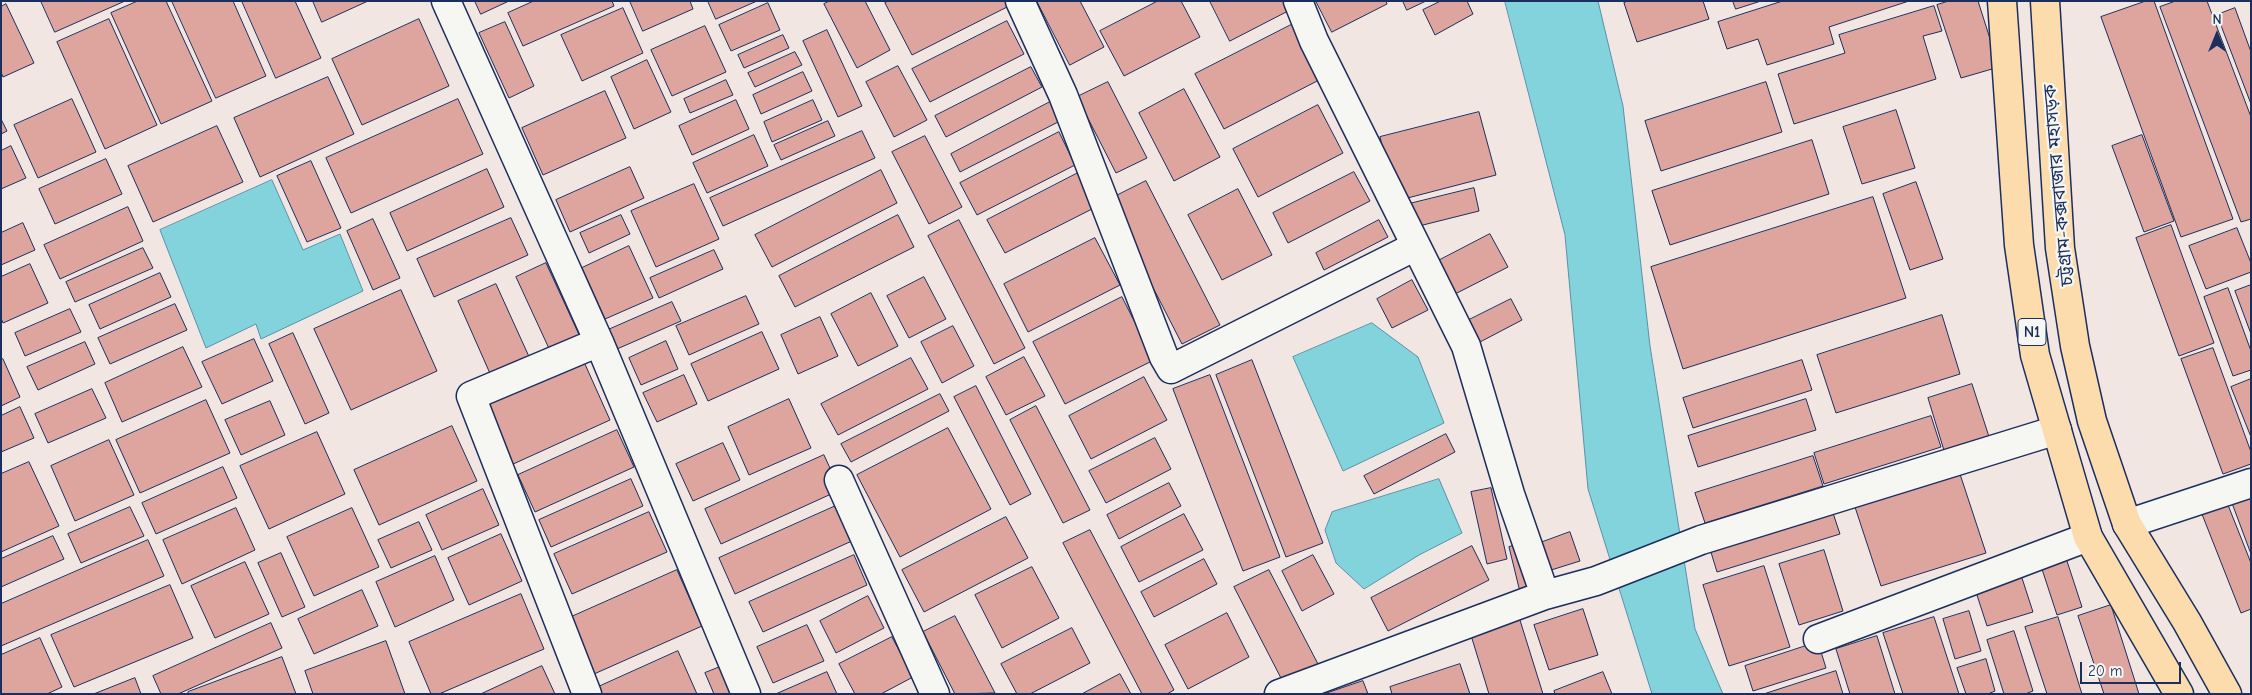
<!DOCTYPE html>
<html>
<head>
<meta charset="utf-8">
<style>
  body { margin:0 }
  #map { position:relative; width:2252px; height:695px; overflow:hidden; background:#f1e6e1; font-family:"Comic Neue",sans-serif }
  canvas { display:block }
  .frame { position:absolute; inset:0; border:2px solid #1b2f5e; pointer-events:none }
  .north { position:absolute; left:2192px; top:10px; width:50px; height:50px; -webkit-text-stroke:4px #f6f6f2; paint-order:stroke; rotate:0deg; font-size:14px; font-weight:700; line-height:20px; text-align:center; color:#1b2f5e }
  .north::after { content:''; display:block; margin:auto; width:18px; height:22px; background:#1b2f5e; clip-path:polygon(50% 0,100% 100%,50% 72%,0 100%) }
  .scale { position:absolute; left:2080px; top:662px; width:101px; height:22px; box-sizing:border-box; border:2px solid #1b2f5e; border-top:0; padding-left:6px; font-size:15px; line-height:18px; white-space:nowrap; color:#1b2f5e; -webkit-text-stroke:4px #f6f6f2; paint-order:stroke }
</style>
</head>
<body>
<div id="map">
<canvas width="2252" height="695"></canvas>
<div class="frame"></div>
<div class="north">N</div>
<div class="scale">20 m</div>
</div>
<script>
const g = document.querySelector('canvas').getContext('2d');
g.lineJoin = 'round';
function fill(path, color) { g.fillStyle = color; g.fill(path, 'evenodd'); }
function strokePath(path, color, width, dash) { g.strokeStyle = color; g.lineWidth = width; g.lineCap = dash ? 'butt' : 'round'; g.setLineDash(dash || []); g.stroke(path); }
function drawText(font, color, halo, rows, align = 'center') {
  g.font = font + ' "Comic Neue","Noto Sans Bengali",sans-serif'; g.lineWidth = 4.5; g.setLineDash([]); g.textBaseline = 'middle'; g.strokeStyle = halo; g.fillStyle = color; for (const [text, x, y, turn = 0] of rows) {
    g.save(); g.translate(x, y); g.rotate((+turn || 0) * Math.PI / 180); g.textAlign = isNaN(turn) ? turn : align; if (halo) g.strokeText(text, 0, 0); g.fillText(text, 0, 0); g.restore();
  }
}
const water = new Path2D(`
  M1505,1H1598L1623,106L1650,346L1695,629L1723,694H1652L1588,489L1565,235Z
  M272,180L303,250L340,234L363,291L261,339L256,324L206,348L160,230Z
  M1372,323L1418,357L1444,423L1343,471L1293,357Z
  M1439,479L1462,533L1419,555L1364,589L1336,563L1325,530L1332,512Z`);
const building = new Path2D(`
  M41,1H125L55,32Z
  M138,1H166L212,101L161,124L111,13Z
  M172,1H233L266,76L216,98Z
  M242,1H295L321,58L276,78Z
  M313,1H368L322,22Z
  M475,1H509L481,14Z
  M534,1H612L614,6L523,46L508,13Z
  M630,1H690L693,9L643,31Z
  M708,1H757L716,19Z
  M830,1H865L890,50L857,68L824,4Z
  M889,1H1009L1011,5L912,55L885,3Z
  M1037,1H1080L1104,47L1070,65Z
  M1158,1H1181L1200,37L1124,76L1100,31Z
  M1210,1H1286L1290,10L1230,41Z
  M1316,1H1386L1387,4L1332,32Z
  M1403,1H1426L1407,10Z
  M1441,1H1467L1473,14L1435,35L1423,10Z
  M1628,1H1703L1709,19L1637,42L1624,3Z
  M1733,1H1761L1736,9Z
  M1783,1H1909L1829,27L1834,44L1767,65L1758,39L1727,49L1718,22Z
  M1949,1H1978L1999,67L1961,78L1937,5Z
  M2146,1H2154L2233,219L2181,237L2101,17Z
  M2176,1H2207L2251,117V219L2241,222L2160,7Z
  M768,3L780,30L731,51L719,25Z
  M6,4L34,63L3,77L1,72V7Z
  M1934,6L1942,31L1923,36L1936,79L1794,124L1778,74L1845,53L1839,35Z
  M623,8L643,53L582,81L561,35Z
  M2235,8L2251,52V104L2217,15Z
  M109,19L157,125L105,149L57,42Z
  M419,19L449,86L362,125L332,59Z
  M1007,21L1024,54L930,102L912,69Z
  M505,22L534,86L509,98L479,33Z
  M1293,24L1321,79L1224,129L1195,74Z
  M705,26L726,72L672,96L651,50Z
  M827,30L862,106L838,117L803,41Z
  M783,35L789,48L744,68L738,55Z
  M795,52L802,65L755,87L748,73Z
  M647,60L671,112L634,129L611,77Z
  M898,66L927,120L894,137L866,82Z
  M1031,67L1042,87L946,137L935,116Z
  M803,72L812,91L761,114L753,95Z
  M328,77L354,134L260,177L234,118Z
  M726,80L733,95L690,113L684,99Z
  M1108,82L1147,158L1116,173L1077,97Z
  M1766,82L1782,132L1661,171L1645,121Z
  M1184,89L1220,157L1174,181L1139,113Z
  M605,91L626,138L543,175L522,128Z
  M72,99L96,152L38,178L14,125Z
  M458,99L483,154L351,213L326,158Z
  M736,100L749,129L692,155L679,126Z
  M813,100L822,120L772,142L764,122Z
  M1050,102L1060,121L960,172L951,154Z
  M1318,105L1343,153L1258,197L1233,149Z
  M1896,110L1915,168L1862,184L1843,127Z
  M1479,112L1496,175L1396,201L1380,137Z
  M1,119L7,131L1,134Z
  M828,121L835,136L781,160L774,145Z
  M217,126L243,182L153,222L128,166Z
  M862,131L875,158L723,226L710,198Z
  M1059,132L1075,165L977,215L960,183Z
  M754,135L768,166L707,193L693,163Z
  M2142,135L2174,221L2144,232L2112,146Z
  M925,136L962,207L929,224L892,152Z
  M1812,140L1829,194L1670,245L1652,191Z
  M11,146L26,178L1,189V151Z
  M106,159L122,194L55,224L39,189Z
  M311,161L341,228L307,242L277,176Z
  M630,167L644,198L570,232L556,200Z
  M487,169L504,207L407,251L390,213Z
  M881,170L897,203L772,267L755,235Z
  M1354,172L1370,201L1288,243L1273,213Z
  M1078,173L1096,207L1005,253L987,220Z
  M1146,181L1220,325L1182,344L1108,200Z
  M1916,182L1943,259L1910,270L1883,194Z
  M694,184L719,239L656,267L631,211Z
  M1474,188L1479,211L1415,227L1409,204Z
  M1238,189L1272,255L1222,280L1188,215Z
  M1873,197L1906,298L1683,369L1651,267Z
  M128,207L143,241L60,279L44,245Z
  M621,215L630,234L589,253L580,233Z
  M898,215L914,247L795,307L779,276Z
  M511,218L528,255L434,297L417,259Z
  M373,219L400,278L373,290L347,231Z
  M959,220L1025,348L994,364L928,236Z
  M1379,220L1388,237L1324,270L1316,253Z
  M23,223L35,250L1,265V233Z
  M2171,225L2214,343L2179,356L2136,238Z
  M2237,228L2251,263V272L2206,289L2189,246Z
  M1490,234L1508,267L1455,294L1438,261Z
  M1095,238L1120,285L1028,332L1004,284Z
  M629,246L653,298L605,319L582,268Z
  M143,248L153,268L75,302L66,282Z
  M714,250L723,269L659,298L650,278Z
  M546,263L582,341L552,355L516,277Z
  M30,264L48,303L3,323L1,318V277Z
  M160,273L171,297L100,329L89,305Z
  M924,277L946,319L909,338L887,296Z
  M1412,280L1428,310L1392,328L1377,299Z
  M496,284L531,361L492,378L458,301Z
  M2251,285V334L2235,291Z
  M2228,288L2251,351V370L2233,376L2204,297Z
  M401,290L437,371L351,410L314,329Z
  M871,293L898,346L858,366L831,314Z
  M746,296L759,324L689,355L676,326Z
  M1122,297L1154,360L1065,404L1033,342Z
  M1511,299L1522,320L1480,342L1469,320Z
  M672,302L681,321L617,349L608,330Z
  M175,304L187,330L110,364L98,338Z
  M70,309L81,332L25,356L15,333Z
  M1942,315L1960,374L1836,413L1817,355Z
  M820,317L838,356L798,374L781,335Z
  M953,326L974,366L942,383L921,342Z
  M762,332L779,369L708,401L691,364Z
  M293,333L329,413L305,424L269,344Z
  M254,339L273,381L222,404L202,362Z
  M666,341L678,369L641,385L629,358Z
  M85,342L95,364L38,390L27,367Z
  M183,347L202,387L122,422L105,383Z
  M2213,348L2251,452V464L2223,474L2181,359Z
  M580,353L610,420L511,465L481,398Z
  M1024,357L1045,396L1006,415L986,377Z
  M911,358L928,389L838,435L821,404Z
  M3,359L20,397L1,406V360Z
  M1252,360L1323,543L1286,557L1216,375Z
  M1802,360L1812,390L1693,428L1683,398Z
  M684,375L697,404L657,422L643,393Z
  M1210,375L1280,557L1243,571L1173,389Z
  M1144,377L1167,420L1091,459L1069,416Z
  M2251,379V437L2231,387Z
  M1972,384L1991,443L1946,457L1928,398Z
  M976,386L1031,494L1010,505L954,397Z
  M92,389L106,418L48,443L35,414Z
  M940,394L949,411L851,462L841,444Z
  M789,399L811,448L749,475L728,427Z
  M1806,399L1816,430L1698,467L1688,436Z
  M206,400L230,453L140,493L116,440Z
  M270,401L285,435L241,455L225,420Z
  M1036,406L1090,510L1063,523L1010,420Z
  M20,407L34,438L1,452V416Z
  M1931,416L1941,447L1824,484L1814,453Z
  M452,426L477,481L379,525L354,470Z
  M948,428L991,509L900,557L857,475Z
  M617,430L634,467L535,512L518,475Z
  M317,432L345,494L269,529L240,466Z
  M1446,434L1455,452L1374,494L1364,476Z
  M1155,438L1171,469L1106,503L1089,471Z
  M109,440L134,495L75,521L51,466Z
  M723,443L740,480L693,501L676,464Z
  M824,455L840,490L721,544L705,509Z
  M1813,456L1823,486L1705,523L1695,493Z
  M29,462L59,526L1,552V474Z
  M223,467L237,498L156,534L142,503Z
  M1958,468L1986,553L1881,586L1853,501Z
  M631,479L643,506L551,547L539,520Z
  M1169,483L1181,506L1119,539L1107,515Z
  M1491,488L1507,559L1487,564L1471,492Z
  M2251,488V554L2229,495Z
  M483,489L499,525L442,550L426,515Z
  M2224,495L2251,563V609L2241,613L2198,504Z
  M838,505L854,540L735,594L719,558Z
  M130,507L144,536L81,563L68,534Z
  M236,508L255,550L182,584L163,540Z
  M352,508L379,567L314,596L287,537Z
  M1832,510L1840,534L1717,572L1710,549Z
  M649,512L667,552L572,594L554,554Z
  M1184,514L1203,550L1139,582L1121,547Z
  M1006,517L1028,558L924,612L902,570Z
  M419,522L432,550L391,568L378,540Z
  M1090,530L1174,690L1167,694H1142L1063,543Z
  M1570,532L1580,561L1548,571L1540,543Z
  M501,534L522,581L469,605L448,558Z
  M53,536L64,559L1,587V559Z
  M148,540L164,576L1,646V604Z
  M1524,543L1535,588L1520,592L1509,547Z
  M1472,546L1489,580L1388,631L1371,598Z
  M1824,550L1843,611L1799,625L1779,564Z
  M281,553L305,607L282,617L258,563Z
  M854,555L867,585L763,632L749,602Z
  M1313,555L1334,594L1302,611L1282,571Z
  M435,556L454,600L395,627L376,582Z
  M2066,558L2082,607L2057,615L2041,566Z
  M1204,559L1217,584L1154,617L1141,592Z
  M245,562L269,614L215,638L191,586Z
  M1764,566L1790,647L1729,666L1703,585Z
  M1032,567L1059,618L1002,648L975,595Z
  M677,570L702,626L594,674L569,618Z
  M1269,570L1318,664L1283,682L1234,587Z
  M2021,575L2033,612L1987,626L1975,589Z
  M170,585L193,638L74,687L51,635Z
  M362,590L378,626L314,654L298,619Z
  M521,594L544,649L439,694H431L409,642Z
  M868,596L884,628L836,653L820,621Z
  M2111,605L2139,694H2104L2078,616Z
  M1583,609L1598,655L1549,670L1534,625Z
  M1969,611L1981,651L1955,659L1943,619Z
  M1227,613L1249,657L1188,689L1165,645Z
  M955,616L995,693L955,694L923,632Z
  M1519,617L1543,694H1489L1470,632Z
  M1934,617L1959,694H1903L1883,633Z
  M2058,617L2082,694H2047L2025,627Z
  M271,623L282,648L178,694H161L153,676Z
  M807,625L824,661L773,683L757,647Z
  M1072,628L1090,663L1030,694H1017L1001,664Z
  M2014,631L2033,691L2025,694H2004L1987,640Z
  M1877,636L1895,694H1850L1836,649Z
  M892,637L913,677L881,694H855L839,664Z
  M40,638L62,687L47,694H1V655Z
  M386,641L405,694H313L305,671Z
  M1818,642L1826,668L1753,691L1745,666Z
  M678,651L697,694H599L596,688Z
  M282,657L296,694H188V692Z
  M1986,659L1995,691L1988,694H1966L1957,668Z
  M1460,664L1470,694H1392L1390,687Z
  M725,665L738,694H714L705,673Z
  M542,666L555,694H481Z
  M1836,671L1843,694H1764Z
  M827,672L837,694H776Z
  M1603,672L1612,694H1555L1554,691Z
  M1120,674L1131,694H1082Z
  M135,678L141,694H94Z
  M1363,681L1368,694H1324Z`);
const street = new Path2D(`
  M446,1L599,342L746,694
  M1020,1L1063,95L1164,357L1171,369L1416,246
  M1298,1L1314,41L1466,346L1510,494L1545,595
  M839,480L935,694
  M2127,524L2251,483
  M1818,639L2088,537
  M587,694L471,396L599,342
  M1279,694L1545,595L1596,581L1701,540L2057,430`);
const highway = new Path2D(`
  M2002,1L2019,245L2035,355L2088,537L2179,694
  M2045,1L2060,248L2075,346L2092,421L2127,524L2187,622L2227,694`);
const shields = [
  [2032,332,28]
];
const shieldNames = [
  ["N1",2032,332]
];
const streetNames = [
  ["চট্টগ্রাম-কক্সবাজার মহাসড়ক",2059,185,-95]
];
fill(water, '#82d3dc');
strokePath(water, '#5991aa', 1);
fill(building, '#dea49e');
strokePath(building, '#1b2f5e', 1);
strokePath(street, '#1b2f5e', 31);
strokePath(highway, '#1b2f5e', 31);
strokePath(street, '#f6f6f2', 28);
strokePath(highway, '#fcdcac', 28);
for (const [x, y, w] of shields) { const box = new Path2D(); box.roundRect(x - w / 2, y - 13.5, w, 27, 4); g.fillStyle = '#f6f6f2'; g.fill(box); strokePath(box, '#1b2f5e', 1); }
drawText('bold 16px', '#1b2f5e', null, shieldNames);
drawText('18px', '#1b2f5e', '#f6f6f2', streetNames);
</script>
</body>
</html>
